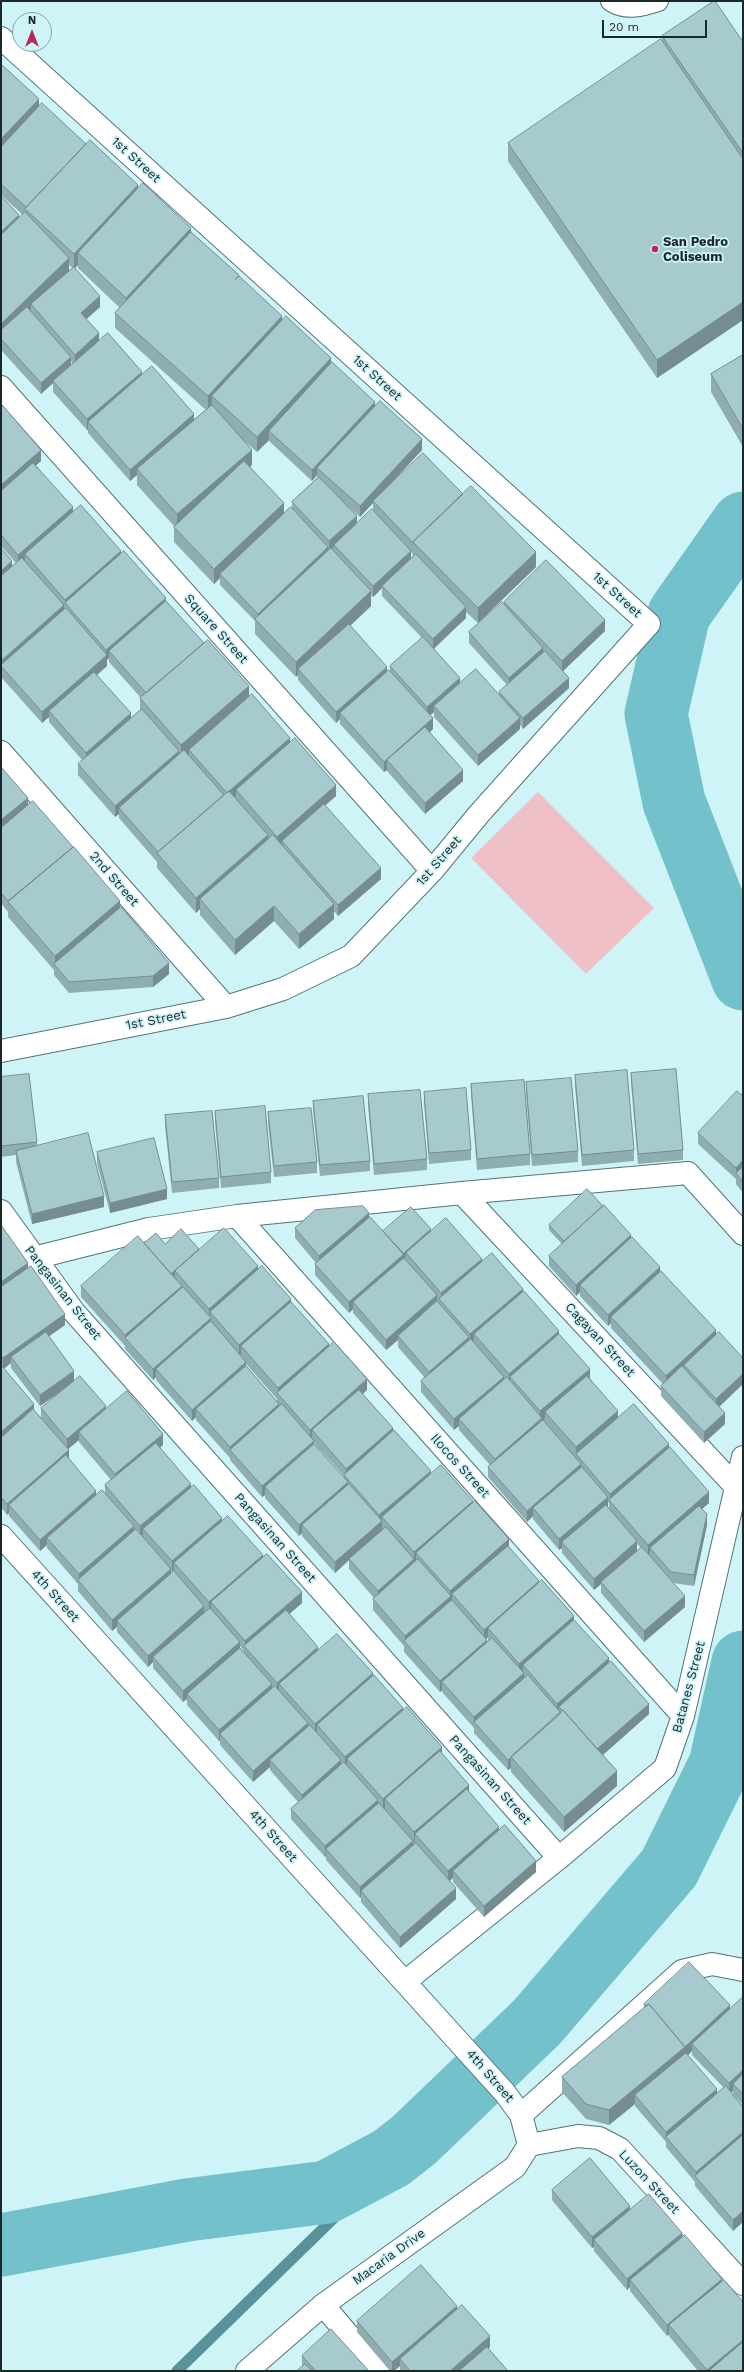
<!DOCTYPE html>
<html>
<head>
<meta charset="utf-8">
<style>
  body { margin:0 }
  #map { position:relative; width:744px; height:2372px; overflow:hidden; background:#cff4f8; font-family:"Work Sans",sans-serif }
  canvas { display:block }
  .frame { position:absolute; inset:0; border:2px solid #1c292b; pointer-events:none }
  .north { position:absolute; left:12px; top:12px; width:40px; height:40px; box-sizing:border-box; background:#cff4f8; border:1px solid #87a3a6; border-radius:50%; rotate:0deg; font-size:11px; font-weight:700; line-height:16px; text-align:center; color:#1c292b }
  .north::after { content:''; display:block; margin:auto; width:14px; height:18px; background:#b82854; clip-path:polygon(50% 0,100% 100%,50% 72%,0 100%) }
  .scale { position:absolute; left:602px; top:20px; width:105px; height:18px; box-sizing:border-box; border:2px solid #1c292b; border-top:0; padding-left:5px; font-size:12px; line-height:14px; white-space:nowrap; color:#1c292b; -webkit-text-stroke:3px #cff4f8; paint-order:stroke }
</style>
</head>
<body>
<div id="map">
<canvas width="744" height="2372"></canvas>
<div class="frame"></div>
<div class="north">N</div>
<div class="scale">20 m</div>
</div>
<script>
const g = document.querySelector('canvas').getContext('2d');
g.lineJoin = 'round';
function fill(path, color) { g.fillStyle = color; g.fill(path, 'evenodd'); }
function strokePath(path, color, width, dash) { g.strokeStyle = color; g.lineWidth = width; g.lineCap = dash ? 'butt' : 'round'; g.setLineDash(dash || []); g.stroke(path); }
function drawText(font, color, halo, rows, align = 'center') {
  g.font = font + ' "Work Sans",sans-serif'; g.lineWidth = 3.5; g.setLineDash([]); g.textBaseline = 'middle'; g.strokeStyle = halo; g.fillStyle = color; for (const [text, x, y, turn = 0] of rows) {
    g.save(); g.translate(x, y); g.rotate((+turn || 0) * Math.PI / 180); g.textAlign = isNaN(turn) ? turn : align; if (halo) g.strokeText(text, 0, 0); g.fillText(text, 0, 0); g.restore();
  }
}
const green = new Path2D(`
  M538,792L654,908L586,974L471,858Z`);
const stream = new Path2D(`
  M177,2371L414,2140`);
const river = new Path2D(`
  M743,523L679,614L656,714L674,802L743,979
  M1,2245L187,2210L327,2192L391,2158L414,2140L537,2022L669,1868L720,1765L743,1662`);
const lane = new Path2D(`
  M611,1C626,11 643,6 658,1`);
const street = new Path2D(`
  M1,38L649,624L479,814L432,871L351,956L283,989L226,1007L1,1051
  M1,387L432,871
  M1,752L226,1007
  M462,1193L737,1488
  M1,1211L74,1312L559,1858
  M237,1216L683,1716
  M34,1258L149,1229L237,1216L462,1193L688,1173L743,1234
  M406,1981L559,1858L665,1768L683,1716L743,1457
  M521,2115L682,1971L712,1964L743,1970
  M529,2145L578,2136L599,2138L620,2149L743,2284
  M323,2305L379,2371`);
const secondary = new Path2D(`
  M1,1536L505,2093L521,2115L529,2145L515,2167L323,2305L247,2371`);
const wall = new Path2D(`
  M662,36L743,42V320L657,378L508,161V143L662,42Z
  M1,64L39,106L86,144L138,189L191,232L239,277L282,320L331,364L422,450L392,482L463,494L536,567L478,623L466,612V618L434,649L460,683L499,695V692L507,685L469,643V632L504,604V602L605,631L563,671L569,688L523,729L520,725V729L478,766L434,717V712L430,715L433,729L430,732L463,781L425,814L387,771V770L384,772L340,724V719L336,723L298,680V675L296,677L255,634V621L220,585V578L214,584L174,542V526L137,485V475L130,481L88,433V430H87L53,392V383L41,394L1,350V196L19,218L23,215L1,195ZM69,265L73,268L69,271ZM78,265V268L120,308L115,313V328L206,410L194,420L99,341L86,319L100,307L75,268ZM71,361L73,364L71,366ZM243,440L257,452L269,440V441L312,481L317,475V478L292,502V509L284,514L250,466L252,465ZM373,503V510L357,524L348,507L360,517ZM411,552L413,554V556L411,558ZM382,588V596L422,638L390,666V671L387,672L350,626L371,606V595L373,597Z
  M743,355V447L711,392V374Z
  M1,408L41,461L36,465L73,513L121,553L166,601L249,697L290,743L336,796L325,805L381,879L338,916L334,911V919L299,949L274,921L235,955L200,915V909L196,913L157,868V862L119,818V814L115,817L78,775V764L83,761L49,722V717L42,723L1,677V548L12,566L16,563L1,546ZM109,658V662L141,698H140V711L131,718L97,675L107,666V660Z
  M1,767L28,805L120,908L169,974L153,987L69,993L54,975V970L8,917V912L1,903Z
  M631,1073L683,1150V1160L638,1164L631,1083Z
  M575,1075L634,1150V1161L582,1166L575,1086Z
  M1,1077L37,1142V1145L104,1207L32,1224L16,1162V1155L1,1157Z
  M526,1082L578,1151V1162L532,1166L526,1093Z
  M471,1084L530,1154V1165L477,1170L471,1095Z
  M424,1092L471,1150V1160L429,1164L424,1103Z
  M368,1094L427,1159V1170L374,1175L368,1105Z
  M743,1096V1193L736,1184V1179L698,1144V1133Z
  M313,1101L370,1161V1171L320,1176L313,1111Z
  M215,1111L271,1172V1183L221,1188L215,1122Z
  M268,1112L317,1162V1173L274,1177L268,1123Z
  M165,1115L219,1178V1188L172,1193L165,1126Z
  M97,1152L167,1199L110,1213L97,1163Z
  M1,1225L28,1268L65,1325L49,1336L74,1381L106,1409L163,1445L160,1447L191,1488L222,1521L263,1558L302,1603L289,1614L318,1650L373,1677L442,1755L469,1792L499,1830L536,1872L484,1917L453,1882V1878L450,1881L456,1899L400,1948L361,1902V1897L360,1898L326,1860V1856L325,1857L291,1819V1809L298,1802L270,1770V1767L253,1782L220,1745V1741H219L187,1705V1699L183,1702L153,1668V1662L148,1667L117,1632V1627L112,1631L78,1591V1584L47,1548V1545L40,1551L9,1516V1513L7,1515L1,1507ZM11,1363V1368L40,1406L70,1384L41,1408V1418L34,1410L4,1369ZM79,1440V1442L111,1480L105,1485V1493L96,1495L69,1459L68,1449ZM174,1570V1572L171,1574V1571L172,1572ZM240,1646L244,1651V1652L240,1648Z
  M549,1225L631,1238L716,1336L743,1358V1384L719,1406L725,1424L704,1443L661,1396V1386L663,1384L611,1328V1323L608,1326L580,1296V1292L576,1296L549,1266V1256L562,1244L549,1230Z
  M295,1228L383,1231L431,1232L482,1262L523,1292L559,1334L618,1418L669,1448L709,1503L702,1509L707,1525L694,1586L673,1583L685,1607L644,1642L601,1593V1584L594,1590L562,1553V1548L559,1550L533,1519V1516L527,1522L488,1477V1467L490,1465L459,1430V1426L454,1430L421,1392V1381L425,1378L398,1347V1340L386,1350L353,1313V1309L349,1313L315,1275V1264L316,1263L295,1238ZM608,1502L609,1503V1508L608,1507ZM637,1544L641,1548L637,1551Z
  M144,1243L165,1244L199,1250L258,1269L291,1302L367,1390L363,1394L393,1431L431,1474L473,1503L539,1583L574,1620L609,1662L649,1714L603,1755L617,1786L564,1832L511,1772V1768L508,1770L474,1733V1727V1728L442,1692V1690L440,1692L404,1652V1646L373,1610V1599L374,1598L349,1569V1560L335,1573L302,1536V1533L299,1536L265,1498V1495L262,1497L230,1460V1458L196,1420V1417L192,1421L156,1380V1377L153,1380L125,1349V1346L81,1297V1286ZM246,1364L277,1399V1401L246,1366ZM314,1443L344,1476V1478L314,1444ZM488,1637V1639L489,1641L487,1643L486,1639Z
  M743,1997V2105L733,2094V2091L731,2092L743,2107L733,2231L695,2186V2182L666,2147V2142L635,2106V2104L609,2125L586,2119L562,2092V2077L644,2008V2004L730,2009ZM692,2051V2055L724,2088L717,2094L688,2055Z
  M552,2190L630,2209L682,2238L722,2282L743,2371H698L669,2336V2334L667,2336L630,2291V2287L627,2290L594,2251V2247L592,2248L552,2200Z
  M457,2309L490,2347L488,2349L508,2371H401L400,2370V2366L394,2371H390L357,2332V2321Z
  M302,2356L369,2371H297L302,2367Z`);
const shadedWall = new Path2D(`
  M39,99V114L1,154V139Z
  M138,185V200L78,253V265L74,269V254Z
  M19,215V230L1,247V232Z
  M191,228V243L126,313V298Z
  M69,258V274L31,304V310L2,338V323Z
  M100,296V307L81,324V313Z
  M743,302V320L657,378V360Z
  M282,316V331L212,396V407L208,411V396Z
  M99,333V344L75,366V355Z
  M71,357V368L53,381V383L41,394V383Z
  M331,358V373L269,431V440L257,452V437Z
  M142,372V383L88,422V430H87V419Z
  M375,402V413L317,468V475L312,481V470Z
  M194,414V425L137,469V475L130,481V470Z
  M422,439V450L374,502L373,501V503L360,517V506Z
  M41,450V461L1,496V485Z
  M252,450V465L177,529V514Z
  M284,503V518L220,574V578L214,584V569Z
  M73,507V518L25,554V560L18,566V555Z
  M357,516V526L334,545V547L329,552V541Z
  M328,547V558L258,622V614Z
  M121,551V561L65,603V610V600Z
  M411,551V561L382,586V588L373,597V586Z
  M536,552V567L478,623V608Z
  M12,561V572L1,582V571Z
  M371,591V606L300,673L298,669V675L296,677V662Z
  M166,598V609L109,651V658L107,660V666L52,714L49,711V717L42,723V712L106,656V650Z
  M64,605V616L1,666V661Z
  M466,607V618L433,649V639Z
  M605,620V631L562,672V661Z
  M543,648V659L509,688V678Z
  M387,667V677L340,713V719L336,723V712Z
  M460,678V688L434,706V712L427,718V707Z
  M569,678V688L523,729V718Z
  M249,686V701L189,750V754L181,760V745Z
  M131,713V724L86,764V753Z
  M433,718V729L392,766L387,760V770L384,772V762Z
  M520,718V729L478,766V755Z
  M290,738V749L236,790V796L227,804V793Z
  M179,751V762L119,808V814L115,817V806Z
  M463,770V781L425,814V803Z
  M336,785V796L283,843L282,841V844L277,848V837Z
  M28,798V808L1,831V820Z
  M268,835V850L200,899V909L196,913V898Z
  M381,868V879L338,916V905Z
  M120,901V916L55,966V956Z
  M334,904V919L299,949V934Z
  M274,906V921L235,955V940Z
  M169,963V974L153,987V976Z
  M743,1160V1171L736,1173V1168Z
  M167,1189V1199L110,1213V1203Z
  M104,1196V1207L32,1224V1214Z
  M369,1213V1224L319,1266V1256Z
  M431,1229V1235L406,1253V1257L353,1302V1309L349,1313V1302Z
  M631,1235V1246L580,1285V1292L576,1296V1285Z
  M199,1249V1255L175,1271V1276L171,1279V1274Z
  M482,1259V1269L441,1301V1293Z
  M28,1263V1273L1,1292V1282Z
  M258,1266V1277L210,1312V1319L211,1318V1329L156,1369V1377L153,1380V1369L209,1320V1309Z
  M660,1267V1278L611,1317V1323L608,1326V1315Z
  M182,1286V1297L125,1338V1346V1335Z
  M523,1289V1300L474,1334V1342L470,1345V1334Z
  M437,1295V1306L398,1336V1340L386,1350V1340Z
  M291,1299V1310L241,1346V1354L239,1356V1345Z
  M65,1314V1325L14,1361L11,1357V1363L3,1369V1358Z
  M716,1330V1341L684,1365V1370L666,1387V1376Z
  M559,1331V1342L510,1377V1384L509,1385V1374Z
  M469,1337V1348L429,1382V1372Z
  M329,1344V1355L278,1393V1388Z
  M2,1360V1371L1,1372V1362Z
  M246,1362V1372L196,1409V1417L192,1421V1410Z
  M590,1369V1379L545,1412V1418L495,1470V1459L540,1420V1411Z
  M74,1371V1382L40,1406V1395Z
  M743,1374V1384L716,1410V1399Z
  M504,1377V1388L459,1419V1426L454,1430V1419Z
  M367,1379V1390L316,1435L312,1430V1439L310,1441V1430Z
  M34,1404V1414L1,1443V1432Z
  M279,1404V1414L230,1450V1447Z
  M106,1406V1417L79,1432V1440L67,1450V1439Z
  M618,1411V1422L576,1454V1447Z
  M725,1413V1424L704,1443V1432Z
  M393,1428V1439L346,1478V1469Z
  M163,1434V1445L115,1485V1474Z
  M314,1441V1452L265,1487V1495L262,1497V1486Z
  M669,1444V1455L610,1501V1494Z
  M69,1450V1460L9,1505V1513L7,1515V1504Z
  M581,1464V1474L533,1508V1516L527,1522V1511Z
  M431,1471V1482L382,1517V1532L349,1559V1560L335,1573V1562L379,1523V1515Z
  M348,1482V1493L302,1525V1533L299,1536V1525Z
  M191,1484V1495L143,1529V1534L140,1537V1526Z
  M96,1491V1502L47,1538V1545L40,1551V1540Z
  M709,1492V1503L653,1551L650,1548V1553L648,1555V1545Z
  M608,1497V1508L562,1542V1548L559,1550V1539Z
  M473,1501V1512L416,1553V1562L414,1563V1552Z
  M707,1514V1525L694,1586V1575Z
  M222,1518V1529L174,1563V1570L172,1572V1561Z
  M134,1526V1537L79,1581V1574Z
  M509,1539V1550L452,1594V1601L405,1642V1636L450,1596V1591Z
  M637,1541V1552L601,1582V1584L594,1590V1579Z
  M263,1555V1566L211,1602V1611L209,1613V1602Z
  M414,1559V1569L378,1601V1591Z
  M171,1569V1580L117,1621V1627L112,1631V1620Z
  M539,1581V1592L488,1628V1637L484,1641V1630Z
  M302,1592V1603L248,1650L245,1647V1641Z
  M685,1596V1607L644,1642V1631Z
  M204,1606V1617L153,1657V1662L148,1667V1656Z
  M574,1616V1627L523,1665V1672L519,1675V1664Z
  M487,1640V1650L442,1682V1690L440,1692V1681Z
  M240,1642V1653L187,1694V1699L183,1702V1691Z
  M318,1647V1657L279,1684V1691L277,1694V1683Z
  M609,1658V1669L559,1707V1714L557,1715V1704Z
  M373,1673V1684L317,1725V1733L315,1735V1724Z
  M524,1673V1684L474,1722V1728V1717Z
  M272,1684V1695L220,1734V1741H219V1730Z
  M649,1704V1714L597,1760V1749Z
  M403,1708V1719L347,1759V1767L345,1768V1757Z
  M308,1723V1734L270,1760V1767L253,1782V1771Z
  M442,1747V1758L385,1799V1808L383,1810V1799Z
  M511,1758V1768L508,1770V1760Z
  M341,1760V1771L302,1806V1795Z
  M617,1771V1786L564,1832V1817Z
  M469,1785V1795L415,1834V1842L414,1843V1832Z
  M378,1800V1811L326,1849V1856L325,1857V1846Z
  M499,1827V1837L453,1871V1878L448,1882V1871Z
  M413,1841V1851L361,1891V1897L360,1898V1887Z
  M536,1861V1872L484,1917V1906Z
  M456,1888V1899L400,1948V1937Z
  M730,2005V2016L692,2044V2051L685,2058L635,2095V2104L609,2125V2110Z
  M743,2070V2081L733,2084V2091L729,2094V2083Z
  M717,2089V2100L666,2137V2132Z
  M743,2132V2143L696,2177V2172Z
  M630,2206V2217L594,2240V2247L592,2248V2237Z
  M743,2211V2222L733,2231V2220Z
  M682,2233V2244L630,2280V2287L627,2290V2279Z
  M722,2279V2290L669,2325V2334L667,2336V2325Z
  M457,2306V2316L400,2359V2366L394,2371H392V2362Z
  M490,2336V2347L463,2371H450Z
  M743,2340V2351L719,2371H707V2370Z`);
const building = new Path2D(`
  M714,1H715L743,42V153L662,36Z
  M661,39L743,159V302L657,360L508,143Z
  M1,64L39,99L1,139Z
  M42,103L86,144L26,207L1,184V147Z
  M90,140L138,185L74,254L25,209Z
  M143,183L191,228L126,298L78,253Z
  M1,196L19,215L1,232Z
  M25,212L69,258L2,323L1,322V235Z
  M191,232L239,275L235,280L239,276L282,316L208,396L115,313Z
  M74,267L100,296L81,313L99,333L75,355L31,304Z
  M27,307L71,357L41,383L1,339V330Z
  M286,316L331,358L257,437L212,396Z
  M108,333L142,372L87,419L53,381Z
  M743,355V429L711,374Z
  M332,362L375,402L312,470L269,431Z
  M152,366L194,414L130,470L88,422Z
  M380,401L422,439L360,506L317,468Z
  M212,405L252,450L177,514L137,469Z
  M3,406L41,450L1,485V408Z
  M423,453L463,494L413,542V543L373,501Z
  M244,461L284,503L214,569L174,527Z
  M33,463L73,507L18,555L1,535V491Z
  M319,477L357,516L329,541L292,502Z
  M471,486L536,552L478,608L413,542Z
  M81,505L121,551L65,600L25,554Z
  M291,507L328,547L258,614L220,574Z
  M372,509L411,551L373,586L334,545Z
  M1,548L12,561L1,571Z
  M331,548L371,591L296,662L255,619Z
  M124,551L166,598L106,650L65,603Z
  M416,554L466,607L433,639L382,586Z
  M22,558L64,605L1,661V576Z
  M546,560L605,620L562,661L504,602Z
  M166,601L204,643L146,693L109,651Z
  M502,602L543,648L509,678L469,632Z
  M66,608L107,655L42,712L1,666V665Z
  M349,624L387,667L336,712L298,669Z
  M423,637L460,678L427,707L390,666Z
  M208,640L249,686L181,745L140,698Z
  M545,651L569,678L523,718L499,692Z
  M476,669L520,718L478,755L434,706Z
  M389,670L433,718L384,762L340,713Z
  M94,672L131,713L86,753L49,711Z
  M252,694L290,738L227,793L189,750Z
  M142,709L179,751L115,806L78,764Z
  M425,727L463,770L425,803L387,760Z
  M295,738L336,785L277,837L236,790Z
  M184,750L224,795L158,852L119,808Z
  M1,767L28,798L1,820Z
  M229,791L268,835L196,898L157,853Z
  M33,801L73,847L8,901L1,893V828Z
  M324,804L381,868L338,905L282,841Z
  M273,835L334,904L299,934L274,906L235,940L200,899Z
  M74,847L120,901L55,956L8,902Z
  M121,907L169,963L153,976L69,982L54,964Z
  M676,1069L683,1150L638,1154L631,1073Z
  M627,1070L634,1150L582,1155L575,1075Z
  M29,1074L37,1142L1,1146V1077Z
  M571,1078L578,1151L532,1155L526,1082Z
  M524,1080L530,1154L477,1159L471,1084Z
  M466,1088L471,1150L429,1153L424,1092Z
  M420,1090L427,1159L374,1164L368,1094Z
  M737,1091L743,1096V1160L736,1168L698,1133Z
  M363,1096L370,1161L320,1165L313,1101Z
  M265,1106L271,1172L221,1177L215,1111Z
  M311,1108L317,1162L274,1166L268,1112Z
  M212,1111L219,1178L172,1182L165,1115Z
  M88,1133L104,1196L32,1214L16,1151Z
  M154,1138L167,1189L110,1203L97,1152Z
  M743,1167V1182L736,1173Z
  M587,1189L603,1206L564,1241L549,1225Z
  M604,1205L631,1235L576,1285L549,1256Z
  M363,1206L369,1213L319,1256L295,1228L315,1210Z
  M411,1207L431,1229L403,1254L383,1231Z
  M370,1217L404,1254L349,1302L315,1264Z
  M446,1218L482,1259L441,1293L406,1253Z
  M1,1225L28,1263L1,1282Z
  M224,1228L258,1266L209,1309L175,1271Z
  M181,1229L199,1249L171,1274L144,1243L156,1233L165,1244Z
  M138,1236L182,1286L125,1335L81,1286Z
  M632,1237L660,1267L608,1315L580,1285Z
  M492,1253L523,1289L470,1334L439,1299Z
  M404,1258L437,1295L386,1340L353,1302Z
  M31,1266L65,1314L3,1358L1,1355V1287Z
  M262,1266L291,1299L239,1345L210,1312Z
  M661,1271L716,1330L666,1376L611,1317Z
  M183,1287L211,1318L153,1369L125,1338Z
  M524,1291L559,1331L509,1374L474,1334Z
  M437,1301L469,1337L429,1372L398,1336Z
  M291,1302L329,1344L278,1388L241,1346Z
  M211,1321L246,1362L192,1410L156,1369Z
  M46,1332L74,1371L40,1395L11,1357Z
  M719,1332L743,1358V1374L716,1399L684,1365Z
  M559,1334L590,1369L540,1411L510,1377Z
  M471,1339L504,1377L454,1419L421,1381Z
  M334,1342L367,1379L310,1430L277,1393Z
  M2,1366L34,1404L1,1432V1367Z
  M246,1366L279,1404L230,1447L196,1409Z
  M682,1366L725,1413L704,1432L661,1386Z
  M80,1376L106,1406L67,1439L41,1408Z
  M587,1376L618,1411L576,1447L545,1412Z
  M507,1377L542,1418L495,1459L459,1419Z
  M359,1390L393,1428L346,1469L312,1430Z
  M127,1391L163,1434L115,1474L79,1432Z
  M282,1404L314,1441L262,1486L230,1450Z
  M634,1404L669,1444L610,1494L576,1454Z
  M33,1409L69,1450L7,1504L1,1497V1438Z
  M543,1420L581,1464L527,1511L488,1467Z
  M394,1430L431,1471L379,1515L344,1475Z
  M156,1443L191,1484L140,1526L105,1485Z
  M314,1444L348,1482L299,1525L265,1487Z
  M670,1447L709,1492L648,1545L609,1500Z
  M66,1455L96,1491L40,1540L9,1505Z
  M441,1465L473,1501L414,1552L382,1517Z
  M582,1467L608,1497L559,1539L533,1508Z
  M349,1484L382,1521L335,1562L302,1525Z
  M194,1485L222,1518L172,1561L143,1529Z
  M102,1490L134,1526L79,1574L47,1538Z
  M475,1501L509,1539L450,1591L416,1553Z
  M606,1505L637,1541L594,1579L562,1542Z
  M699,1506L707,1514L694,1575L671,1572L650,1548Z
  M228,1516L263,1555L209,1602L174,1563Z
  M386,1527L414,1559L378,1591L349,1559Z
  M136,1529L171,1569L112,1620L78,1580Z
  M508,1546L539,1581L484,1630L452,1594Z
  M642,1547L685,1596L644,1631L601,1582Z
  M267,1554L302,1592L245,1641L211,1602Z
  M418,1559L451,1596L405,1636L373,1599Z
  M174,1571L204,1606L148,1656L117,1621Z
  M542,1580L574,1616L519,1664L488,1628Z
  M452,1600L487,1640L440,1681L404,1641Z
  M210,1608L240,1642L183,1691L153,1657Z
  M286,1610L318,1647L277,1683L244,1646Z
  M574,1620L609,1658L557,1704L523,1665Z
  M337,1634L373,1673L315,1724L279,1684Z
  M492,1638L524,1673L474,1717L442,1682Z
  M240,1648L272,1684L219,1730L187,1694Z
  M611,1661L649,1704L597,1749L563,1710V1711L559,1707Z
  M374,1675L403,1708L345,1757L317,1725Z
  M528,1675L561,1713L508,1760L474,1722Z
  M275,1686L308,1723L253,1771L220,1734Z
  M407,1707L442,1747L383,1799L347,1759Z
  M563,1710L617,1771L564,1817L511,1757Z
  M310,1725L341,1760L302,1795L270,1760Z
  M440,1751L469,1785L414,1832L385,1799Z
  M344,1762L378,1800L325,1846L291,1809Z
  M467,1789L499,1827L448,1871L415,1834Z
  M379,1803L413,1841L360,1887L326,1849Z
  M505,1825L536,1861L484,1906L453,1871Z
  M416,1843L456,1888L400,1937L361,1891Z
  M689,1962L730,2005L685,2047L649,2004L647,2006L644,2004Z
  M743,1997V2070L729,2083L692,2044Z
  M649,2004L685,2047L609,2110L586,2104L562,2077Z
  M686,2053L717,2089L666,2132L635,2095Z
  M743,2074V2094L733,2084Z
  M726,2086L743,2107V2132L696,2172L666,2137Z
  M743,2135V2211L733,2220L695,2176Z
  M590,2158L630,2206L592,2237L552,2190Z
  M649,2194L682,2233L627,2279L594,2240Z
  M685,2235L722,2279L667,2325L630,2280Z
  M421,2265L457,2306L392,2362L357,2321Z
  M724,2280L743,2302V2340L707,2370L669,2325Z
  M462,2305L490,2336L450,2371H410L400,2359Z
  M331,2329L369,2371H316L302,2356Z
  M743,2342V2371H709Z
  M487,2347L508,2371H459Z
  M305,2364L312,2371H297Z`);
const markers = [
  [655,249,4,"#b82854"]
];
const streetNames = [
  ["1st Street",136,160,42],
  ["1st Street",377,378,42],
  ["1st Street",617,595,42],
  ["Square Street",216,629,48],
  ["1st Street",439,861,-49],
  ["2nd Street",114,879,49],
  ["1st Street",156,1020,-11],
  ["Pangasinan Street",63,1293,52],
  ["Cagayan Street",600,1340,47],
  ["Ilocos Street",460,1466,48],
  ["Pangasinan Street",275,1538,48],
  ["4th Street",55,1596,48],
  ["Batanes Street",689,1687,-75],
  ["Pangasinan Street",490,1780,48],
  ["4th Street",273,1836,48],
  ["4th Street",490,2076,49],
  ["Luzon Street",649,2182,47],
  ["Macaria Drive",389,2257,-36]
];
const poiNames = [
  ["San Pedro",663,242],
  ["Coliseum",663,257]
];
fill(green, '#f0c0c7');
strokePath(stream, '#59939a', 11);
strokePath(river, '#73c1ca', 63);
strokePath(lane, '#537478', 22);
strokePath(street, '#537478', 24);
strokePath(secondary, '#537478', 24);
strokePath(lane, '#fff', 20);
strokePath(street, '#fff', 22);
strokePath(secondary, '#fff', 22);
fill(wall, '#90aeb1');
fill(shadedWall, '#758d90');
fill(building, '#a7cace');
strokePath(building, '#758d90', 1);
for (const [x, y, r, color] of markers) { const dot = new Path2D(); dot.arc(x, y, r, 0, 2 * Math.PI); g.fillStyle = color; g.fill(dot); strokePath(dot, '#cff4f8', 1.5); }
drawText('13px', '#1c292b', '#cff4f8', streetNames);
drawText('bold 13px', '#1c292b', '#cff4f8', poiNames, 'left');
</script>
</body>
</html>
